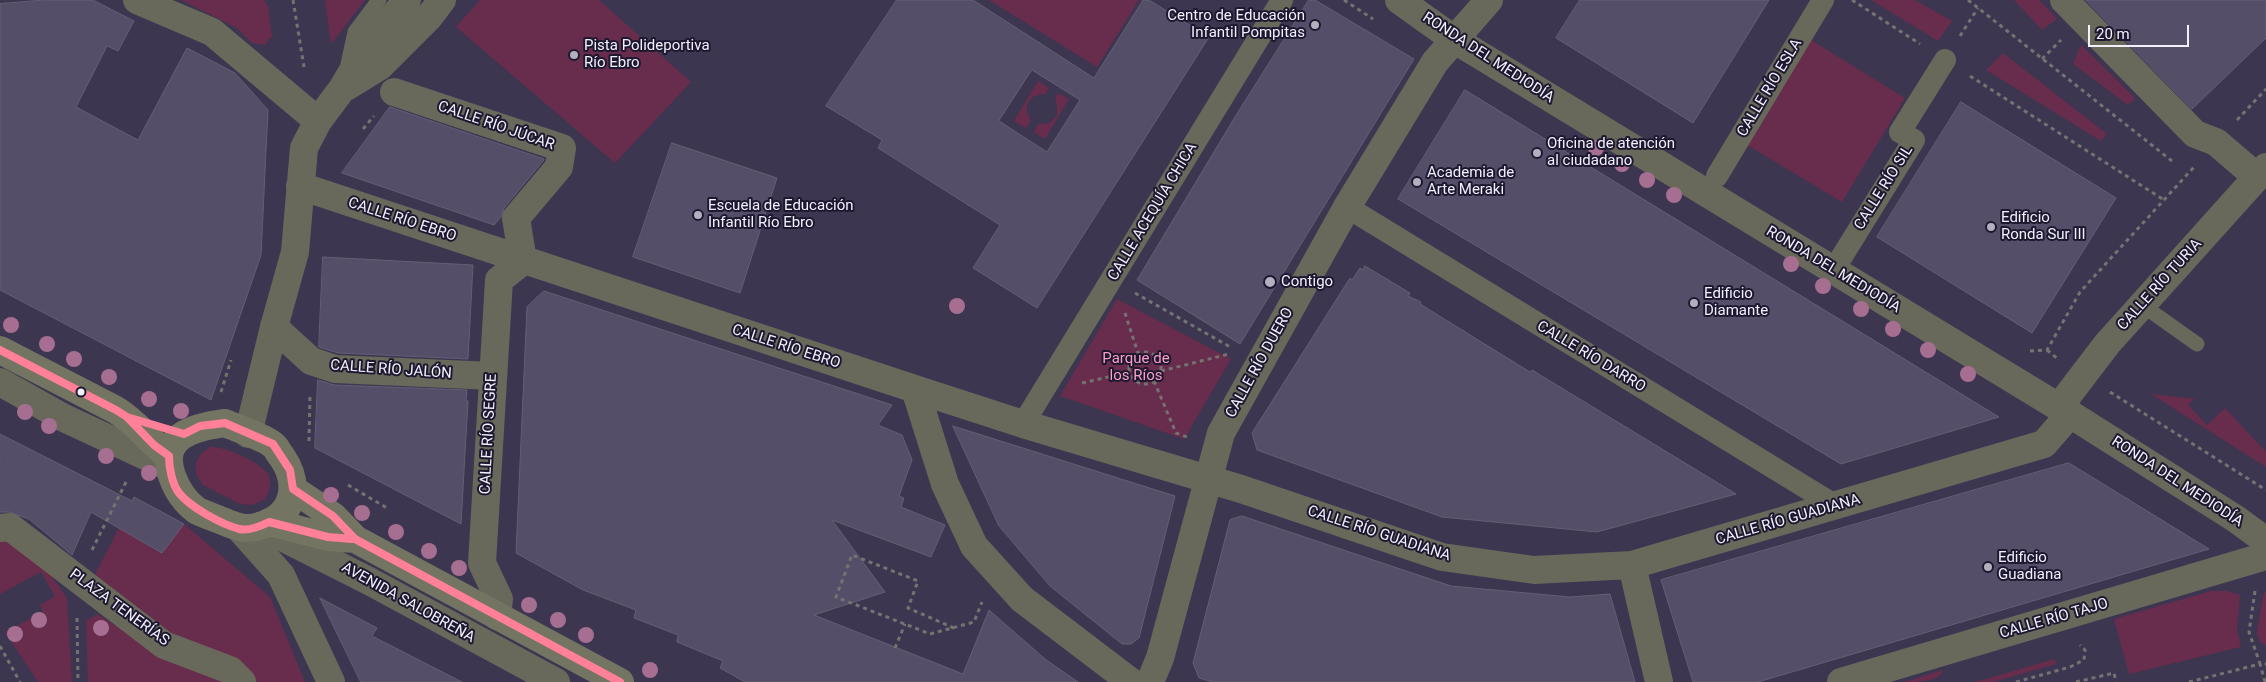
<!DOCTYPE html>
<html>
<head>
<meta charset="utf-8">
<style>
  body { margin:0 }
  #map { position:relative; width:2266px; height:682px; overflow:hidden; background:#3d3651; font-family:Roboto,sans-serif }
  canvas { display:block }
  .scale { position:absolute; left:2088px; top:25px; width:101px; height:22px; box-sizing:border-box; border:2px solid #f2f0fd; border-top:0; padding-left:6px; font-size:15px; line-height:18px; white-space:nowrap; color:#f2f0fd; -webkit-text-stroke:4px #1d182f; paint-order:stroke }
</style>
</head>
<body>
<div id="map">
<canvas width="2266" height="682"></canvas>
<div class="scale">20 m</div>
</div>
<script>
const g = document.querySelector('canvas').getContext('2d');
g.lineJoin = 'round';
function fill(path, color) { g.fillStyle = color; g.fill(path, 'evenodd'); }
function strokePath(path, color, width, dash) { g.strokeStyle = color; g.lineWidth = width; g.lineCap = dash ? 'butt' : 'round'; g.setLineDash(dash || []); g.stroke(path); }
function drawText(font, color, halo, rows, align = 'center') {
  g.font = font + ' Roboto,sans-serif'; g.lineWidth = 4; g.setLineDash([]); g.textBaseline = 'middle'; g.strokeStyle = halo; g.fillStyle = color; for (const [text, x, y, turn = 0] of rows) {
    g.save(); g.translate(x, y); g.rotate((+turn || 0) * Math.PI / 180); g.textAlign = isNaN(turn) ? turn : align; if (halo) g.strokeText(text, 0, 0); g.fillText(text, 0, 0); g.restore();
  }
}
const green = new Path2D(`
  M181,0H264L268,7L272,36L265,45L252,43L237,28Z
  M325,0H365L331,44L325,1Z
  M480,0H599L691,82L615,163L456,27Z
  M989,0H1139L1097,67Z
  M1871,0H1915L1952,21L1938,41Z
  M2014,0H2039L2057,19L2042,30Z
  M1811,40L1905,98L1842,202L1747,145Z
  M2081,45L2135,98L2128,105L2073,64Z
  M2003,53L2107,134L2101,141L1986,70Z
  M1038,81L1049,88L1045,94C1029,93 1022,108 1031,120L1026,128L1014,121Z
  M1058,93L1069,99L1045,139L1034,132L1038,124L1050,123L1057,115V104L1055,99Z
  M1117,299L1231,359L1184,439L1060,396Z
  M2151,394L2195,399L2188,405L2207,425L2225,408L2266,452V467Z
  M210,447C224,446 264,463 269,476C272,485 269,492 265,499L252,505L240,504L203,485L196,474V463L201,454Z
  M184,524L270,597L305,682H257L242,666L164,634L91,582L119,528L162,553Z
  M0,540L12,542L47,570L67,598L72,682H38L5,632L43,612L40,605L55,596L41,572L0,594Z
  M2211,591H2227L2240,595L2237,629L2241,647L2129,674L2114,619Z
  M2264,592L2266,593V645L2260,642L2257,632Z
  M97,614L161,654L225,682H88L86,621Z
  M2055,659L2056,664L1993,682H1975Z
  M1943,670C1940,682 1917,682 1904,682Z`);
const building = new Path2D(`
  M44,0H93L134,21L118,51L107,46L76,107L138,140L187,48L235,73L268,110L261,255L211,400L0,290V4Z
  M897,0H973L1094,78L1143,0H1149L1209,37L1037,308L973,268L1000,225L878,148L882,140L826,106ZM1032,70L1080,100L1047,152L999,121Z
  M1309,0H1315L1414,59L1240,344L1137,280L1235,117Z
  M1580,0H1769L1693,123L1556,38Z
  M2086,0H2266V38L2192,109Z
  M1465,90L1999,417L1841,464L1398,199Z
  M1961,102L2116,198L2032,333L1877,237Z
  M390,107L544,159V160L504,208L501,217L494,225L342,173Z
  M672,143L777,178L740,293L633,257Z
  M323,257L473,265L468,359L338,353L319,347Z
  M1365,266L1410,293L1408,296L1421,302L1420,304L1530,372L1532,370L1736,494L1597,532L1442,517L1257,450L1252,433L1350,278L1352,280L1360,268L1363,270Z
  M544,291L892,405L878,425L902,435L912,460L899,496L904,498L901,507L945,525L931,557L832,520L885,592L814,615L963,674L989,610L1045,659L1078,682H745L720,668L723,661L677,642L678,635L634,618L636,610L583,590L516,553L527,307Z
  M318,380L334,385L467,390L466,401H468L461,524L315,448Z
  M953,426L1175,496L1139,638L1131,644H1122L1050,586L999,526Z
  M0,434L132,501L134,497L184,524L162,553L91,512L72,555L29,519L9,512H0Z
  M2069,463L2209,549L1758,682H1693L1661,580Z
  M1242,516L1451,586L1570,597L1610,594L1635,682H1213L1199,678L1193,663L1230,520Z
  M320,598L377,628L372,636L462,682H361Z`);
const path = new Path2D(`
  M293,0L304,67
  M1344,0L1373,19
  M1852,0L1920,44
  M1968,0L2172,161
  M1960,36L1978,8
  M2042,59L2061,40
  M1970,76L2164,200
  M2237,120L2266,89
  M363,129L374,116
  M1135,293L1232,348
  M1125,313L1138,353
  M2047,350L2058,359
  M2030,351L2047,350L2080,292L2194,167
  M1129 368a16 16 0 1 1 32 0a16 16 0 1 1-32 0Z
  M1161,371L1229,354
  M1154,381L1176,433L1187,437
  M1082,383L1130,372
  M221,392L231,360
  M2110,392L2266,490
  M309,441L310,395
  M348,485L387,508
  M92,550L126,482
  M2255,591L2249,632L2260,664H2266
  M77,618L78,682
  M954,628L908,608L918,581L852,555L836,597L930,634L974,622L982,602
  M0,646L20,682
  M895,648L905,624
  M2016,682L2070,667L2084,660L2085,650L2080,645
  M2076,682L2114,673L2116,682
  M2189,682L2260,664L2265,682`);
const service = new Path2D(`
  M348,64L355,32L379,0
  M2142,305L2197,344`);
const pedestrian = new Path2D(`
  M1717,176L1823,0
  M1347,207L1836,506
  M1833,271L1914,140L1900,132L1945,60
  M1023,424L1282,0`);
const minor = new Path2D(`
  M137,0L212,32L318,121
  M2064,0L2195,134L2216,142L2257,177
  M394,92L562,148L559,167L516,218L523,261L499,280L482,563L499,599L497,616
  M300,186L915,389L945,484L974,546L1022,599L1131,682
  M274,327L311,361L335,369L493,376
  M0,382L62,417L169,467
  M915,389L1023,424L1241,489L1442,557L1534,570L1632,565L2044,444L2070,414
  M2059,407L2107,344L2266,167
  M260,526L369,581L556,682
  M0,528L10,527L164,645L230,670L242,682
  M240,529L281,575L331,682
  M1632,565L1659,682
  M1150,682L1160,658L1221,433L1347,207L1435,62L1489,0
  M1841,682L2266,556`);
const tertiary = new Path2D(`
  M1399,0L1455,40L2070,414L2236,519L2266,541
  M346,87L380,66L429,17L442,0
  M248,434L274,327L295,252L304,148L318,121L342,89L363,53L407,0`);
const secondary = new Path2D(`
  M0,350L116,410C136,422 150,442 169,456
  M225,423C236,428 266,438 273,445C277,448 279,454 282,457C301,485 294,516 260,526C245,531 234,526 220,520C213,517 203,514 196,510C184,501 177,490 172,476C158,436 194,427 225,423Z
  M293,489L333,516L355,539L620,682
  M269,522L328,537L355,539`);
const bus1 = new Path2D(`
  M0,350L116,410L127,417L154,445L169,456C169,467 172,484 179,493C190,507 221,524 239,529C248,531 261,526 269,522L328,537L352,539
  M127,417L184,434L200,426L225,423L273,444L290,470L293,489L333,516L355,539L620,682`);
const trees = [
  [1596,148],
  [1622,164],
  [1647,180],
  [1674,195],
  [1791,264],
  [1823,286],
  [957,306],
  [1861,309],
  [11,325],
  [1893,329],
  [47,344],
  [1928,350],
  [74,359],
  [1968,374],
  [109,377],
  [149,399],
  [181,411],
  [25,412],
  [49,426],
  [106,456],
  [149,473],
  [331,495],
  [362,513],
  [396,532],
  [429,551],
  [459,568],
  [529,605],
  [39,620],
  [558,620],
  [101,628],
  [15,634],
  [586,635],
  [650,670]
];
const markers = [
  [1315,25,5,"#b3afc1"],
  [574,55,5,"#b3afc1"],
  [1537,153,5,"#b3afc1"],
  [1417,182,5,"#b3afc1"],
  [698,215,5,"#b3afc1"],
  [1991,227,5,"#b3afc1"],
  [1270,282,6,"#b3afc1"],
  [1694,303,5,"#b3afc1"],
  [81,392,4.5,"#f2f0fd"],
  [1988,567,5,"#b3afc1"]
];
const poiNames = [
  ["Centro de Educación",1305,16,"right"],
  ["Infantil Pompitas",1305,33,"right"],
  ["Pista Polideportiva",584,46],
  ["Río Ebro",584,63],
  ["Oficina de atención",1547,144],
  ["al ciudadano",1547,161],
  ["Academia de",1427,173],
  ["Arte Meraki",1427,190],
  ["Escuela de Educación",708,206],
  ["Infantil Río Ebro",708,223],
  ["Edificio",2001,218],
  ["Ronda Sur III",2001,235],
  ["Contigo",1281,282],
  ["Edificio",1704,294],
  ["Diamante",1704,311],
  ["Edificio",1998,558],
  ["Guadiana",1998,575]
];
const streetNames = [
  ["RONDA DEL MEDIODÍA",1488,58,33],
  ["CALLE RÍO ESLA",1770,88,-59],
  ["CALLE RÍO JÚCAR",496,126,19],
  ["CALLE RÍO SIL",1884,188,-58],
  ["CALLE ACEQUÍA CHICA",1153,212,-59],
  ["CALLE RÍO EBRO",402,220,18],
  ["RONDA DEL MEDIODÍA",1833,270,31],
  ["CALLE RÍO TURIA",2160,285,-48],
  ["CALLE RÍO EBRO",786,347,18],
  ["CALLE RÍO DARRO",1591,357,31],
  ["CALLE RÍO DUERO",1260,363,-61],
  ["CALLE RÍO JALÓN",391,370,4],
  ["CALLE RÍO SEGRE",489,434,-87],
  ["RONDA DEL MEDIODÍA",2177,482,33],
  ["CALLE RÍO GUADIANA",1788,520,-16],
  ["CALLE RÍO GUADIANA",1379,534,18],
  ["AVENIDA SALOBREÑA",408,603,29],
  ["PLAZA TENERÍAS",119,608,36],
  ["CALLE RÍO TAJO",2054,619,-16]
];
const parkNames = [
  ["Parque de",1136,359],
  ["los Ríos",1136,376]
];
fill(green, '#682c4c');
fill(building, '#544e68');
strokePath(building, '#645e75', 1);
strokePath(path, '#747371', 3, [4, 4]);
strokePath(service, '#68695b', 15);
strokePath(pedestrian, '#68695b', 22);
strokePath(minor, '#68695b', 28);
strokePath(tertiary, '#68695b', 28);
strokePath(secondary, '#737461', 28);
strokePath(bus1, '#ff8098', 8);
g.fillStyle = '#a66f91';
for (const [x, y] of trees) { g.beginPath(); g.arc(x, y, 8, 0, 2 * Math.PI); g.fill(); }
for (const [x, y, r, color] of markers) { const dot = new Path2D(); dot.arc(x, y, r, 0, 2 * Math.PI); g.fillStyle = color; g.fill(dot); strokePath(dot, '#1d182f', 2); }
drawText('15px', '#f2f0fd', '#1d182f', poiNames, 'left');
drawText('15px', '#f2f0fd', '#1d182f', streetNames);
drawText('15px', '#fb9ec6', '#1d182f', parkNames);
</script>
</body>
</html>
